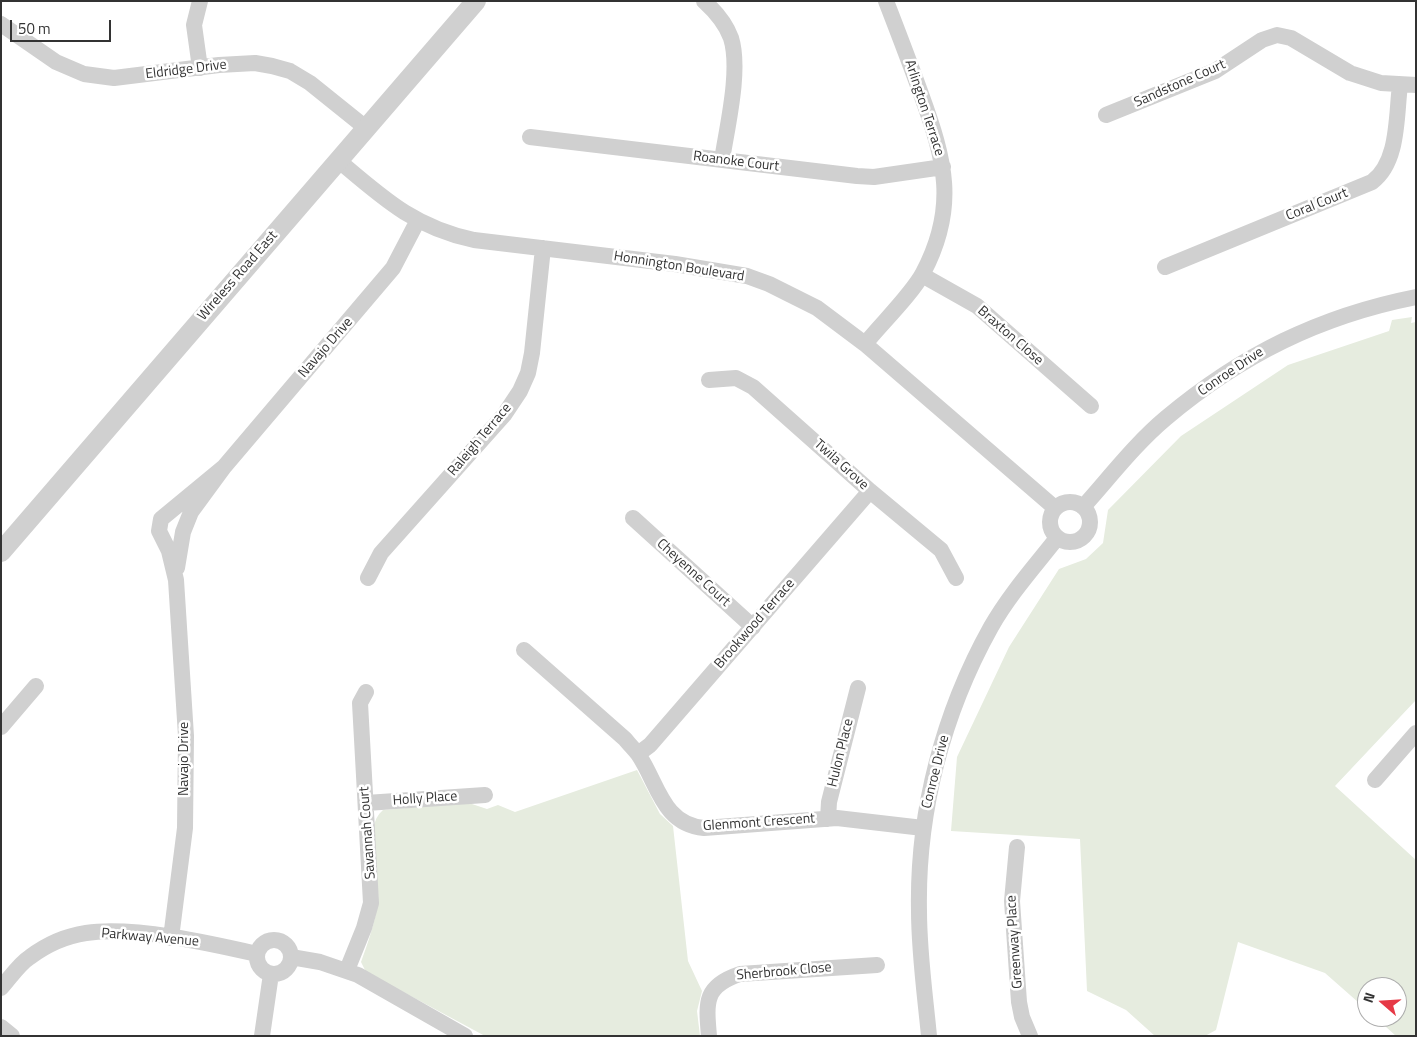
<!DOCTYPE html>
<html>
<head>
<meta charset="utf-8">
<style>
  body { margin:0 }
  #map { position:relative; width:1417px; height:1037px; overflow:hidden; background:#fff; font-family:"Titillium Web",sans-serif }
  canvas { display:block }
  .frame { position:absolute; inset:0; border:2px solid #333; pointer-events:none }
  .north { position:absolute; left:1357px; top:977px; width:50px; height:50px; box-sizing:border-box; background:#fff; border:1px solid #adadad; border-radius:50%; rotate:289deg; font-size:14px; font-weight:700; line-height:20px; text-align:center; color:#333 }
  .north::after { content:''; display:block; margin:auto; width:18px; height:22px; background:#e63946; clip-path:polygon(50% 0,100% 100%,50% 72%,0 100%) }
  .scale { position:absolute; left:10px; top:20px; width:101px; height:22px; box-sizing:border-box; border:2px solid #333; border-top:0; padding-left:6px; font-size:15px; line-height:18px; white-space:nowrap; color:#333; -webkit-text-stroke:4px #fff; paint-order:stroke }
</style>
</head>
<body>
<div id="map">
<canvas width="1417" height="1037"></canvas>
<div class="frame"></div>
<div class="north">N</div>
<div class="scale">50 m</div>
</div>
<script>
const g = document.querySelector('canvas').getContext('2d');
g.lineJoin = 'round';
function fill(path, color) { g.fillStyle = color; g.fill(path, 'evenodd'); }
function strokePath(path, color, width, dash) { g.strokeStyle = color; g.lineWidth = width; g.lineCap = dash ? 'butt' : 'round'; g.setLineDash(dash || []); g.stroke(path); }
function drawText(font, color, halo, rows, align = 'center') {
  g.font = font + ' "Titillium Web",sans-serif'; g.lineWidth = 5; g.setLineDash([]); g.textBaseline = 'middle'; g.strokeStyle = halo; g.fillStyle = color; for (const [text, x, y, turn = 0] of rows) {
    g.save(); g.translate(x, y); g.rotate((+turn || 0) * Math.PI / 180); g.textAlign = isNaN(turn) ? turn : align; if (halo) g.strokeText(text, 0, 0); g.fillText(text, 0, 0); g.restore();
  }
}
const green = new Path2D(`
  M1412,317L1411,323L1416,322V700L1335,786L1416,860V1036H1396L1375,1017H1397V987H1367V1010L1325,973L1238,942L1216,1030L1205,1036H1155L1126,1010L1087,991L1080,839L951,831L957,757L1009,647L1059,569L1086,559L1103,543L1108,510L1181,436L1288,365L1389,331L1392,320Z
  M637,770L660,814L673,826L688,961L702,991L697,1011L700,1036H485L366,972L361,962C368,943 375,922 378,902C381,877 361,828 383,810L469,803L487,809L498,805L515,812Z`);
const minor = new Path2D(`
  M704,1C715,11 726,24 731,38C741,70 727,127 722,160
  M1,24L56,62L84,74L114,78L219,65L255,63L272,66L290,71L310,83L366,128
  M200,68L194,25L200,1
  M1106,115L1215,71L1262,40L1277,35L1291,38L1350,73L1381,83L1416,85
  M530,137L857,176L874,177L943,167
  M338,160C384,199 414,227 474,240L675,264L747,276L769,284L817,308L865,344L1055,508
  M1165,267L1372,182C1399,162 1396,116 1400,85
  M922,275L977,306L1091,406
  M865,344C881,324 912,294 923,273C958,207 945,160 921,94C910,63 898,32 886,1
  M709,380L736,378L753,387L870,491L941,550L956,578
  M1050 522a20 20 0 1 1 40 0a20 20 0 1 1-40 0Z
  M1083,507C1110,477 1135,444 1166,418C1241,355 1320,316 1416,297
  M633,518L753,627
  M177,568L183,532L191,512L224,467L393,268L417,222
  M368,578L381,553L504,415L520,391L528,373L532,353L543,248
  M524,650L625,739C629,744 634,749 638,754C658,783 662,824 704,828L837,818L923,828
  M1,727L36,686
  M638,754L650,745L870,491
  M1375,780L1416,733
  M366,803L485,795
  M828,819L829,802L858,688
  M1017,847L1012,901L1019,1002L1022,1017L1030,1036
  M171,938L185,828L186,736L176,580L169,551L159,531L161,519L224,467
  M257 957a17 17 0 1 1 34 0a17 17 0 1 1-34 0Z
  M291,957L320,962L358,975L465,1036
  M347,970L364,928L371,903L360,703L366,692
  M1,988C10,978 19,964 30,957C46,945 66,936 86,933C133,926 209,943 257,954
  M1,1027L12,1036
  M262,1036L271,974
  M709,1036C706,1002 704,986 740,974L877,965
  M929,1036C925,994 919,953 919,911C917,812 943,713 991,627C1009,595 1035,566 1057,538`);
const tertiary = new Path2D(`
  M1,552L476,1`);
const streetNames = [
  ["Eldridge Drive",186,70,-7],
  ["Sandstone Court",1180,84,-24],
  ["Arlington Terrace",924,108,72],
  ["Roanoke Court",736,162,7],
  ["Coral Court",1317,205,-22],
  ["Honnington Boulevard",679,267,9],
  ["Wireless Road East",238,276,-49],
  ["Braxton Close",1010,336,41],
  ["Navajo Drive",326,348,-49],
  ["Conroe Drive",1231,372,-34],
  ["Raleigh Terrace",480,440,-50],
  ["Twila Grove",841,465,42],
  ["Cheyenne Court",693,573,42],
  ["Brookwood Terrace",755,624,-49],
  ["Hulon Place",841,753,-76],
  ["Navajo Drive",185,759,-90],
  ["Conroe Drive",936,772,-76],
  ["Holly Place",425,799,-4],
  ["Glenmont Crescent",759,823,-4],
  ["Savannah Court",368,833,-94],
  ["Parkway Avenue",150,938,5],
  ["Greenway Place",1015,942,-94],
  ["Sherbrook Close",784,972,-5]
];
fill(green, '#e6ecdf');
strokePath(minor, '#d0d0d0', 16);
strokePath(tertiary, '#d0d0d0', 20);
drawText('14px', '#333', '#fff', streetNames);
</script>
</body>
</html>
